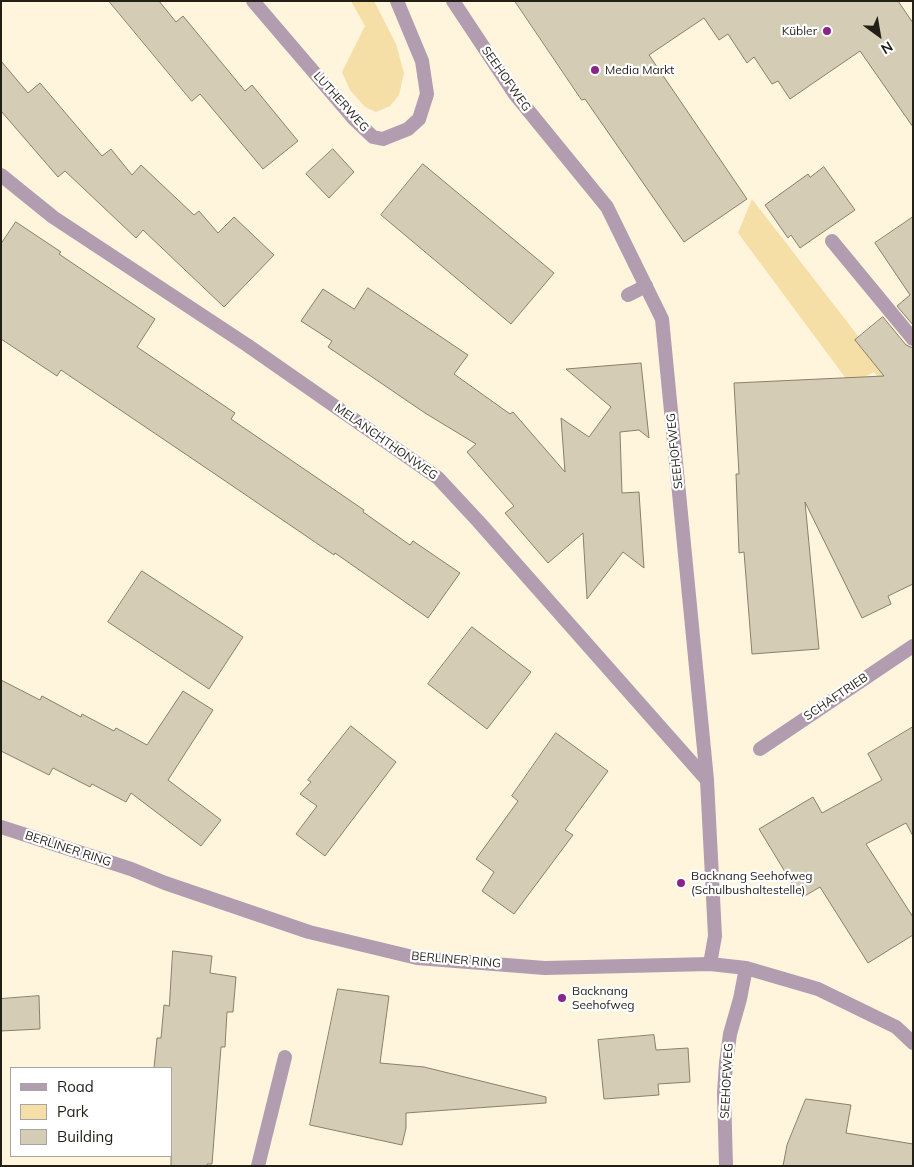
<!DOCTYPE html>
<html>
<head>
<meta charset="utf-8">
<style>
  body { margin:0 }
  #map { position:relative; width:914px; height:1167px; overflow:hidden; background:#fff5dd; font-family:Mulish,sans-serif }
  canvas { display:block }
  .frame { position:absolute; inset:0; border:2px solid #231f17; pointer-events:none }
  .legend { position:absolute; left:10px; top:1067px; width:162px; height:90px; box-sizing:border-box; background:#fff; border:1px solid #a7a5a2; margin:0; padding:6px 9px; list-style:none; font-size:15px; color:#231f17 }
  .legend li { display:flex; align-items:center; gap:10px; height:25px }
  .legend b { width:25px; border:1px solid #a7a5a2 }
  .north { position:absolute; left:854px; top:10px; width:50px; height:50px; -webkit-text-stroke:4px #fff; paint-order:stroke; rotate:148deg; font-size:14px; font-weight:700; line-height:20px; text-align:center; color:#231f17 }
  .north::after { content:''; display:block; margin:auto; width:18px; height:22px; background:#231f17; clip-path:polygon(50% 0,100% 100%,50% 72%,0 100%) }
</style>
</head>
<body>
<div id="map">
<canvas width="914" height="1167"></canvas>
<div class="frame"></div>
<ul class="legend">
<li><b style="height:6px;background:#b19cb0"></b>Road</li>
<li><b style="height:14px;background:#f5dfa7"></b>Park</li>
<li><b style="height:14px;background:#d5ccb5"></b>Building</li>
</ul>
<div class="north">N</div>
</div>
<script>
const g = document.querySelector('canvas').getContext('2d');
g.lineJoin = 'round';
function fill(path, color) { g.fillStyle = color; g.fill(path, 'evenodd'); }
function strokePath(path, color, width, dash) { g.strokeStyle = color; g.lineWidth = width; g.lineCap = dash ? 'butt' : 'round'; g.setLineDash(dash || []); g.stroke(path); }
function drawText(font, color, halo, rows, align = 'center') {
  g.font = font + ' Mulish,sans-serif'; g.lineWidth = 4.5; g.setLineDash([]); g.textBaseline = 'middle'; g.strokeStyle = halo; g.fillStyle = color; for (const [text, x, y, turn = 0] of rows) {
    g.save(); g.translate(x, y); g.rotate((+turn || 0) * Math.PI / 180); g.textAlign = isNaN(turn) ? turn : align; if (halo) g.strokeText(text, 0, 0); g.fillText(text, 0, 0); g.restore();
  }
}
const green = new Path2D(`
  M351,1H374L396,44L404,73L399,95L390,106L376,112L365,107L350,90L342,72L365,26Z
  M752,199L913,407L892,398L874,372L850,384L738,233Z`);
const building = new Path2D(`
  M109,1H159L176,22L183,16L245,91L252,85L298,141L263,169L200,94L192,101Z
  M515,1H898L913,23V127L860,51L790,99L778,81L772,84L754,57L747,63L728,34L719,40L704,18L649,55L747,199L684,242L585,99L582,100Z
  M1,61L28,93L40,83L102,156L111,149L132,175L141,165L194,215L199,211L218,233L234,217L274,255L224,307L143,230L136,238L65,171L58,177L1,111Z
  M333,149L354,172L329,198L306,174Z
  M423,164L554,273L511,324L381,215Z
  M824,167L855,210L800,248L791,235L788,238L765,205L808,174L810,177Z
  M913,217V325L897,306L910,295L875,243Z
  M16,222L61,252L59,254L155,319L137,347L235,413L231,419L364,510L363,512L410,545L413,541L460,573L428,618L335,553L334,555L212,472L61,370L57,376L1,339V244Z
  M368,288L468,355L454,374L510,414L513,412L565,472L561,418L589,437L611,407L566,369L641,363L649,438L639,430L620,432L622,493L639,492L644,568L623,552L587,599L583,533L548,563L505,513L514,506L467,452L476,444L425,413L328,347L332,341L301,321L323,289L354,309Z
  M883,317L906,345L913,348V584L888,596L891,604L862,618L805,502L819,649L752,654L744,552L739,553L736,474H739L734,383L884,376L855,340Z
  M142,571L243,637L209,689L108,622Z
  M472,627L531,672L487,729L428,684Z
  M1,680L40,700L42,696L81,717L82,714L114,731L116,728L147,745L183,691L213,710L168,780L221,820L201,846L131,793L126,802L92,784L90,787L53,768L49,775L1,751Z
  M351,726L396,762L325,856L296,834L317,806L300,794L311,782L308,780Z
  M913,727V836L906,823L866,844L913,917V935L868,963L820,887L801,898L759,829L813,797L822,813L882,780L868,754Z
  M556,733L608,771L565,830L573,835L514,914L482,891L494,872L476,859L518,801L512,796Z
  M173,951L212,956L210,973L236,977L233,1012H227L225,1047H221L212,1164H207V1166H171V1068H154L157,1038H161L164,1005L169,1006Z
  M338,989L389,996L380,1063L424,1067L546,1097V1103L406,1113V1128L402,1145L310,1125Z
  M39,996L40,1029L1,1031V999Z
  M654,1035L656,1050L688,1048L690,1082L658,1084L659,1095L604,1099L598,1040Z
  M806,1099L851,1105L846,1133L913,1144V1166H783L787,1145Z`);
const service = new Path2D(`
  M832,241L913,339
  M628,295L646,286`);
const minor = new Path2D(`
  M253,1L354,119L373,137L383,139L408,129L419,119L427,94L422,61L397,1
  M453,1L514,93L607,207L662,319L707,780L715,936L710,964
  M1,175L53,217L247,345L438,478L478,521L707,780
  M760,749L913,646
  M258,1166L285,1057
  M726,1166L724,1093L726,1063L730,1034L740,999L746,968`);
const tertiary = new Path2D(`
  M1,827L131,869L165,883L309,932L417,958L545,968L710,964L746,968L818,989L896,1027L913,1043`);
const markers = [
  [827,31,5,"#89248b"],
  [595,70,5,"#89248b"],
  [681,883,5,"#89248b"],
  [562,998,5,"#89248b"]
];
const poiNames = [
  ["Kübler",817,31,"right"],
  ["Media Markt",605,70],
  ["Backnang Seehofweg",691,876],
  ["(Schulbushaltestelle)",691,890],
  ["Backnang",572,991],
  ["Seehofweg",572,1005]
];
const streetNames = [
  ["SEEHOFWEG",506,79,55],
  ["LUTHERWEG",341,102,48],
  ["MELANCHTHONWEG",386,442,35],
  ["SEEHOFWEG",675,451,-96],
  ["SCHAFTRIEB",836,697,-34],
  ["BERLINER RING",68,849,18],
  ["BERLINER RING",456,960,5],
  ["SEEHOFWEG",727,1081,-87]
];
fill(green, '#f5dfa7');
fill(building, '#d5ccb5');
strokePath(building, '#88806a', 1);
strokePath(service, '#b19cb0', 14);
strokePath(minor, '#b19cb0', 14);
strokePath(tertiary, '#b19cb0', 14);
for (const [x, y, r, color] of markers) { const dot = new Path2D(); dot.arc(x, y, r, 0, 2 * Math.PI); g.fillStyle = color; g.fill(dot); strokePath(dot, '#fff', 2); }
drawText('12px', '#231f17', '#fff', poiNames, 'left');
drawText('12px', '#231f17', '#fff', streetNames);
</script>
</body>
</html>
